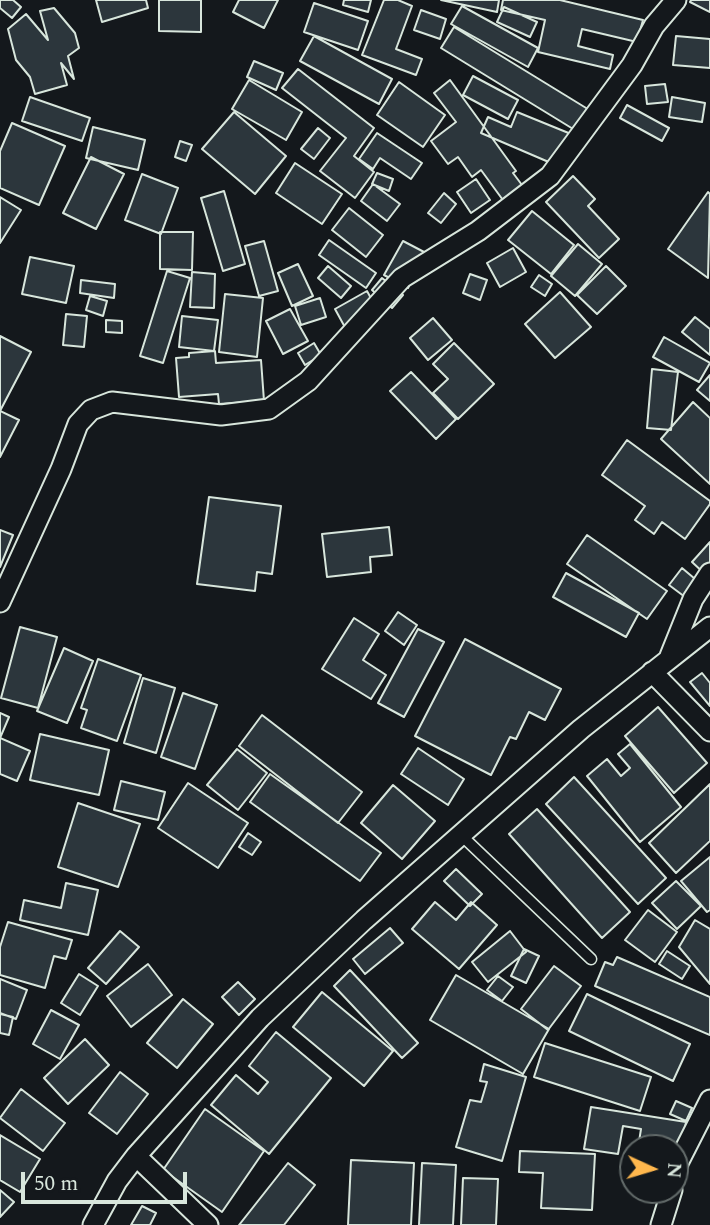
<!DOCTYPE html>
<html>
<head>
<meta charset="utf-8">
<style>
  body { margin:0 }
  #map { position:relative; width:710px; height:1225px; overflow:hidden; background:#14181c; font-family:Spectral,serif }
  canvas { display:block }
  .north { position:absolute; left:619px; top:1134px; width:70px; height:70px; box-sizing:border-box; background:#14181c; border:2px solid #626a69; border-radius:50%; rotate:94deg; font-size:19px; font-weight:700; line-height:28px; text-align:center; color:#d8e6dc }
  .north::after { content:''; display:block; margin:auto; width:24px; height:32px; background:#ffb74d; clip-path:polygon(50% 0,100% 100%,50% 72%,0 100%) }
  .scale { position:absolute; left:21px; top:1172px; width:166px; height:32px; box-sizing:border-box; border:4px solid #d8e6dc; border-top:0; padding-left:9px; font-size:21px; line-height:24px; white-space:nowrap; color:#d8e6dc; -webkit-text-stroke:5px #14181c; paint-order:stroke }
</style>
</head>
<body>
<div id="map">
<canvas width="710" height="1225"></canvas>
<div class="north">N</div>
<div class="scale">50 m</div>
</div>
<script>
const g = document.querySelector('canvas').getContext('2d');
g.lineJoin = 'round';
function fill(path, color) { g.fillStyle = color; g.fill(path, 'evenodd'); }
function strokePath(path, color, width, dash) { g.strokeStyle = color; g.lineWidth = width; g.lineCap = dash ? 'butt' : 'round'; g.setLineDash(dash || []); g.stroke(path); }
const building = new Path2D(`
  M0,0H13L21,7L12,18L0,8Z
  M96,0H146L148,8L102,22Z
  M159,0H201V32L159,31Z
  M239,0H278L264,28L233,12Z
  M344,0H371L368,12L343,5Z
  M384,0H398L412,6L396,49L422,59L416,75L362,55Z
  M441,0H499L497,12Z
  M503,0H560L643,20L637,42L582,29L578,46L613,55L610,69L538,52L545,20L501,10Z
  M691,0H710V12L690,2Z
  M314,3L368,21L358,50L304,32Z
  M462,6L538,48L528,67L451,24Z
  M504,7L537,22L530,37L497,22Z
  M54,8L75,33L79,48L68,56L74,79L61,63L67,85L35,94L30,77L16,60L8,29L26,14L48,40L40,11Z
  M421,10L446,19L440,39L414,30Z
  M454,27L591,111L578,132L441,48Z
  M314,36L392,79L379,104L300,61Z
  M676,36L710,39V68L673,65Z
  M254,61L283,73L276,90L247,77Z
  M298,69L374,128L354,156L374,172L355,198L320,171L346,138L282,88Z
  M473,76L518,100L508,119L463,95Z
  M249,80L302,112L286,140L232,109Z
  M450,80L516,171L513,173L528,193L508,207L481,170L472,177L458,157L448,164L431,141L456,122L434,93Z
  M399,82L445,115L423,147L377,115Z
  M665,84L668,102L647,104L645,86Z
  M30,97L90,118L82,141L22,121Z
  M672,97L705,103L702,122L669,117Z
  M627,105L669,128L662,141L620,118Z
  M234,112L286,156L255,194L202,149Z
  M517,112L571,134L558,166L481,133L488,117L511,127Z
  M12,123L65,146L39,205L0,188V151Z
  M93,127L145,140L138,170L86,158Z
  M318,128L330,138L314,159L301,149Z
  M377,133L422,163L411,179L380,158L373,169L359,159Z
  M180,141L192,145L186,161L175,157Z
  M91,157L124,174L96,229L63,213Z
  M295,163L342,194L322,224L276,193Z
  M377,173L393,179L389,191L372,184Z
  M142,174L178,188L161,234L125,220Z
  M573,176L595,199L588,206L619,239L599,258L546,202Z
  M476,179L490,200L471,213L457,192Z
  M373,184L400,204L387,221L361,201Z
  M224,191L245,264L223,271L201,198Z
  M708,192L710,194L708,278L668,249Z
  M444,193L456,204L441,223L428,213Z
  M0,197L21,210L0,243Z
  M349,208L383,235L366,257L332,230Z
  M532,211L574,245L551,274L508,240Z
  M160,232H193L192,270L160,269Z
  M329,240L376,273L366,288L319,255Z
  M264,241L278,291L259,296L245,246Z
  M403,241L426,253L408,288L384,275Z
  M578,244L602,264L575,296L551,276Z
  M513,248L526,272L500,287L487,263Z
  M30,257L74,266L66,303L22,294Z
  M298,264L313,296L292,306L278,273Z
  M328,266L351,286L341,298L318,278Z
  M606,266L626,286L597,314L577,295Z
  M167,271L190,278L163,363L140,356Z
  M192,272L215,274L214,308L190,307Z
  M470,274L487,280L480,300L463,293Z
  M539,275L552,284L545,296L531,287Z
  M382,278L403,295L392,308L372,290Z
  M81,280L115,284L114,298L80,293Z
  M367,291L379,313L347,331L335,309Z
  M560,292L591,327L555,358L525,324Z
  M225,294L263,298L257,357L219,352Z
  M90,296L107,301L103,316L86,310Z
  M320,298L326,317L301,325L295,306Z
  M290,309L308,341L283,354L266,321Z
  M66,314L87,316L84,347L63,345Z
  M182,316L218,320L214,351L179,347Z
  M695,317L710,329V355L682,332Z
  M433,318L452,340L428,360L410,338Z
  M106,320L122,321V333L106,332Z
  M0,336L31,352L0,411L19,420L0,457Z
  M664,337L710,363L699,382L653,357Z
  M314,343L321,355L305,365L298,353Z
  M454,343L494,384L458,419L433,393L448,379L433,364Z
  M215,351L216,363L261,360L264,401L219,404L218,394L179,397L176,358L189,357V353Z
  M652,369L678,372L671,430L647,428Z
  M411,372L456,419L436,439L390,391Z
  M710,375V401L697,390Z
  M693,402L710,418V484L661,439Z
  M627,440L710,501V504L685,539L662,522L654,534L635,520L645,506L602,475Z
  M209,497L281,506L272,574L257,572L255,591L197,584Z
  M389,527L392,555L370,557L371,572L327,577L322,534Z
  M0,530L13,535L0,567Z
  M587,535L667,591L647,619L567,564Z
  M710,542V571L706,575L692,562Z
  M682,568L701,584L689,600L669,585Z
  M566,573L639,613L626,637L553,597Z
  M398,612L417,625L404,645L385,631Z
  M354,618L379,634L363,660L386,675L371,699L322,669Z
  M20,627L57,637L38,708L1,698Z
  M418,629L444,642L404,717L378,703Z
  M465,639L561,689L545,720L529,712L516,739L510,737L491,775L415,736Z
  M64,648L93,661L67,723L37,711Z
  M98,659L141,675L117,741L81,728L87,710L81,708Z
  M702,673L710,683V706L690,682Z
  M143,678L175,688L156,753L124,743Z
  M183,693L217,705L195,769L161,757Z
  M658,707L707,763L674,793L625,736Z
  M0,713L9,717L0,738L30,751L17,781L0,774Z
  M262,715L362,792L338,823L239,746Z
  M40,734L109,750L99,795L30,780Z
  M630,744L681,807L640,842L587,776L607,759L621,776L630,768L618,754Z
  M418,748L464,779L448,805L401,774Z
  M237,749L267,773L238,810L207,785Z
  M270,774L381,853L360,881L250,802Z
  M574,777L666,878L638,904L546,804Z
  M121,781L165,792L158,820L114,810Z
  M188,783L248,823L218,868L158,828Z
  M710,784V841L676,873L649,843Z
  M393,785L435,821L402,859L361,823Z
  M78,803L140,824L118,887L58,867Z
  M537,809L630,912L602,938L509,834Z
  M248,833L261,842L252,855L239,847Z
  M710,857V910L707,912L681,881Z
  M456,869L482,894L470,906L444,881Z
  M676,881L701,906L677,929L652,903Z
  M66,883L98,890L88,935L20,920L24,900L61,908Z
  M435,902L456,920L471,902L497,925L459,969L412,929Z
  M648,910L677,932L655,962L625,940Z
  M695,920L710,929V984L679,947Z
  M8,922L72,940L66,959L54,956L45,988L0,975V947Z
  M390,928L403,943L365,974L353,959Z
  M120,931L139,947L106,984L88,968Z
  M510,931L526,952L488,982L472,962Z
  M524,949L539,956L526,983L511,976Z
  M667,951L690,966L682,979L659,964Z
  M617,957L710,997V1035L595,986L605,962L613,965Z
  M148,964L172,995L131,1027L107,996Z
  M554,966L581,986L548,1030L521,1009Z
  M350,970L418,1043L402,1058L334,986Z
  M79,974L98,986L80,1015L61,1003Z
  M456,975L549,1029L523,1074L430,1020Z
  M498,976L513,987L502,1001L487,990Z
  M0,979L27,990L16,1019L0,1013Z
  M238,982L255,999L239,1015L222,997Z
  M322,992L393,1051L364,1086L293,1027Z
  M587,994L690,1044L673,1081L569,1031Z
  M183,999L213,1024L177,1068L147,1043Z
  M51,1010L79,1025L60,1059L33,1044Z
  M0,1014L13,1017L9,1035L0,1033Z
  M276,1032L331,1078L269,1154L211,1105L236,1075L258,1094L268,1082L249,1066Z
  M85,1039L109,1065L68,1104L44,1078Z
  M545,1043L651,1077L640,1111L534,1077Z
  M484,1064L526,1077L502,1161L456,1147L470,1100L481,1102L487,1082L480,1081Z
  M120,1072L148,1094L117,1134L89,1113Z
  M21,1089L65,1123L43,1151L0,1118Z
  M676,1101L692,1108L686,1121L670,1114Z
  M591,1107L686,1122L679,1169L675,1148H638L641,1129L623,1126L618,1154L584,1149Z
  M205,1109L264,1151L222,1212L163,1170Z
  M0,1135L40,1159L20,1192L0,1180Z
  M520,1151L595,1154L592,1210L541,1208L543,1173L519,1172Z
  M351,1160L414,1163L411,1225H348Z
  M288,1163L315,1185L284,1225H239Z
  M422,1163L456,1165L453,1225H419Z
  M463,1178L498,1179L496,1225H461Z
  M0,1190L14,1202L0,1217Z
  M142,1206L156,1213L150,1225H131Z`);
const lane = new Path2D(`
  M461,835L591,959`);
const street = new Path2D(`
  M0,602L61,469L78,424L91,410L112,402L221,415L269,409L308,381L402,278L478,231L550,176L632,65L654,26L676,0
  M670,656L693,599L710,573
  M652,672L710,731
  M136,1156L208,1225
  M675,1177L678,1163L710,1100
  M93,1225L117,1181L136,1156L260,1018L364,920L581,729L710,627
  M661,1225L672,1190`);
fill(building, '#2c363c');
strokePath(building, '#d8e6dc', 2);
strokePath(lane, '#d8e6dc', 13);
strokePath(street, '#d8e6dc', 23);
strokePath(lane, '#14181c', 10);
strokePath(street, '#14181c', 19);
</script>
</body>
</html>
